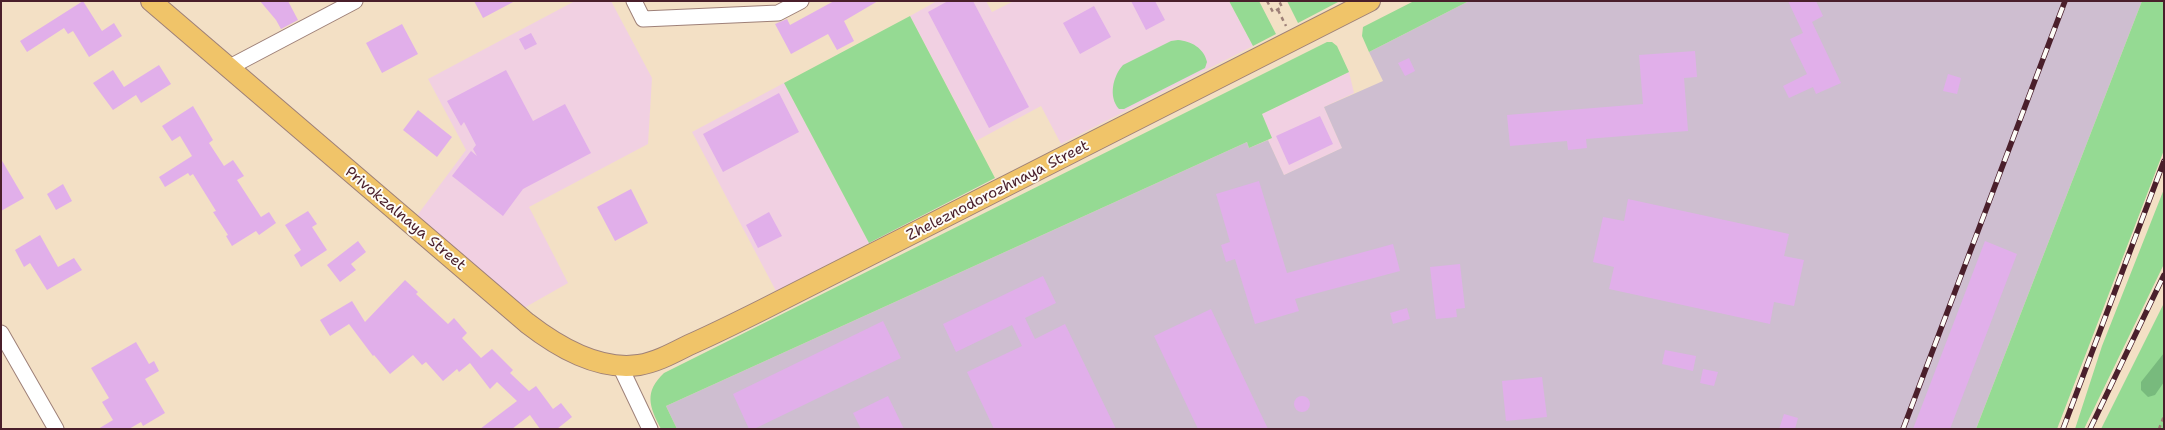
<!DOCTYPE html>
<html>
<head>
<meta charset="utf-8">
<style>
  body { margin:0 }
  #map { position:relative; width:2165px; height:430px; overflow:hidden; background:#f3e0c5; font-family:"Shantell Sans",sans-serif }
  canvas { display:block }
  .frame { position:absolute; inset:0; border:2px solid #4a1f2b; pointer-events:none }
</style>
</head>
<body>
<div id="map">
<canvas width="2165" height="430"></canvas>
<div class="frame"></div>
</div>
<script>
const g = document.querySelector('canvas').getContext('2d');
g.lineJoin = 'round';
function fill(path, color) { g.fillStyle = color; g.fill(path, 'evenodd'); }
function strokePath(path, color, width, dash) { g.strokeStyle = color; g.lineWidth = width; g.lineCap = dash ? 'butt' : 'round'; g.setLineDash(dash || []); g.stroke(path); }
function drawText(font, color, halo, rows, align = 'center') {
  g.font = font + ' "Shantell Sans",sans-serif'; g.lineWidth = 4; g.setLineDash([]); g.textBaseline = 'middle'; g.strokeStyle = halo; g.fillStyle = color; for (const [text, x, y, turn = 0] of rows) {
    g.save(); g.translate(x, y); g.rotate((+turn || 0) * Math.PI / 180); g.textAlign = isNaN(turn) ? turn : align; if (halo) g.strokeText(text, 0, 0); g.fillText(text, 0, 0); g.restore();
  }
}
const built = new Path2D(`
  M575,1H611L652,78L648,144L529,207L568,283L524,308L416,217L466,150L428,79Z
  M937,1H986L992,12L1014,1H1229L1253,46L1061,144L1041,106L976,141L910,16Z
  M1349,72L1354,93L1324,107L1342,148L1284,175L1268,140L1272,138L1262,114Z
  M784,83L869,243L776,291L692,132Z`);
const industrial = new Path2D(`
  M1469,1H2142L1976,429H677L666,406L1247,142L1249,148L1268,140L1284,175L1342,148L1324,107L1383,81L1369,52Z`);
const green = new Path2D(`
  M1229,1H1259L1276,34L1253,46Z
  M1287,1H1340L1298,23Z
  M1414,1H1469L1369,52L1362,36L1363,27Z
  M2142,1H2164V150L2057,429H1976Z
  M910,16L995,178L869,243L784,83Z
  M1178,40C1191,41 1204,48 1207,62L1205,68L1124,109H1119C1108,97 1113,76 1123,65L1171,41Z
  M1327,42H1332L1337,46L1349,72L1262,114L1272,138L1249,148L1247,142L666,406L677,429H661C649,406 644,392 664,373Z
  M2164,189V264L2084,429H2075L2102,346Z
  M2164,303V429H2101Z`);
const forest = new Path2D(`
  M2164,353V382L2155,395L2148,397L2141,390V382Z`);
const building = new Path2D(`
  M83,1L102,31L114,23L122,36L89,57L73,31L68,34L64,28L27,52L20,41Z
  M260,1H288L298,20L281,29L276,20Z
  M474,1H515L483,18Z
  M834,1H878L844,21L854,41L837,50L828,34L791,54L775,24L787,19L790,25Z
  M948,1H973L1029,107L989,128L928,12Z
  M1131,1H1155L1165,20L1146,30Z
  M1788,1H1816L1823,16L1812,22L1841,83L1816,94L1813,87L1789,98L1783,86L1807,74L1790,39L1803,33Z
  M1094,6L1111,37L1080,54L1063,23Z
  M402,24L418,54L382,73L366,43Z
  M531,33L537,44L525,50L519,39Z
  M1695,51L1697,77L1684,78L1688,131L1586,139L1587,148L1568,150L1567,141L1510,146L1507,115L1643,104L1639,55Z
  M1409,58L1415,71L1405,76L1398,63Z
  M159,65L171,84L141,103L136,95L113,110L93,83L113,70L124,87Z
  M506,70L533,121L565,104L591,153L523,189L503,216L452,176L471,151L477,156L473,149L476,145L464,122L461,126L447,101Z
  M1948,74L1961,78L1957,94L1943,91Z
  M779,93L799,132L723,172L703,134Z
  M193,106L213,140L209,143L224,166L233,160L244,176L237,180L261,217L269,212L276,223L259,235L256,231L232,246L226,236L228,235L213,212L216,211L193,174L190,176L188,173L165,187L159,177L192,156L180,136L172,141L162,126Z
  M418,110L452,137L437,157L403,130Z
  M1320,116L1333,144L1289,165L1276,136Z
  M1,159L24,198L1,211Z
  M1259,181L1287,273L1393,244L1400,271L1295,299L1299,311L1255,324L1235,259L1226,262L1221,245L1230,242L1216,194Z
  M63,184L72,201L56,210L47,194Z
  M631,189L648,223L615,241L597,207Z
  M1628,199L1789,234L1784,256L1804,260L1794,306L1774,302L1770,324L1609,289L1614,267L1593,262L1603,217L1624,221Z
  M308,211L317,224L312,227L327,250L301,267L294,255L301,250L285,225Z
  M769,212L782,236L758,248L746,225Z
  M40,235L58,267L74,258L82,270L47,290L30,263L24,267L15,250Z
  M358,241L366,252L351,264L356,270L340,282L327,265Z
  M1985,241L2017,254L1950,429H1913Z
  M1460,264L1465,308L1456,309L1457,317L1436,319L1430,267Z
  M1043,276L1056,303L1025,318L1035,339L1065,324L1116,429H994L967,372L1022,346L1012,325L956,352L943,324Z
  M405,280L418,292L416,294L448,324L454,318L467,333L462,338L481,358L492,349L513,370L510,373L529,391L536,386L553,409L561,403L572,417L557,429H540L530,415L512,429H480L517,401L497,382L490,389L470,363L459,372L457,369L443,381L426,362L422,365L413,355L390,374L374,355L373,356L349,324L330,336L320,320L352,301L365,322Z
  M1407,308L1410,319L1393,324L1390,313Z
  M1211,309L1268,429H1198L1154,336Z
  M883,321L901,358L754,429H749L733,394Z
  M136,342L149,364L154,361L159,371L145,379L165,413L143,426L141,422L129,429H98L113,420L102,402L109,398L91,368Z
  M1665,350L1696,356L1693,371L1662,364Z
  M1703,369L1718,372L1714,386L1700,383Z
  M1542,377L1547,417L1506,421L1502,381Z
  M888,396L904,429H861L853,413Z
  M1294 404a8 8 0 1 1 16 0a8 8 0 1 1-16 0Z
  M1784,414L1798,418L1795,429H1779Z`);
const path = new Path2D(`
  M1267,1L1273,12L1282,7L1279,1
  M1278,10L1286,26
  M2159,429L2164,416`);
const minor = new Path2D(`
  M634,1L643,19L778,13L801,1
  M228,68L355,1
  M1,333L56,429
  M620,366L650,429`);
const major = new Path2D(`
  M151,1L527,323C558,347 598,371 639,365C657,362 673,353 689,345C714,334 738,322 762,310L1370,1`);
const rail = new Path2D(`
  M1903,429L2065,1
  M2063,429L2164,161
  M2090,429L2164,275`);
const streetNames = [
  ["Zheleznodorozhnaya Street",998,191,-27],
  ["Privokzalnaya Street",405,219,40]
];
fill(built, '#f1d0e2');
fill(industrial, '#cebed0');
fill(green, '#95da93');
fill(forest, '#78ba7d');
fill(building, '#e1afea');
strokePath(minor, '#9e8078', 17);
strokePath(major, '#9e8078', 22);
strokePath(path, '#9e8078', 2.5, [4, 4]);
strokePath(minor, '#fff', 15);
strokePath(major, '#f0c469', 20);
strokePath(rail, '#4a1f2b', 5.5);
strokePath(rail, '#fdfcf7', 4, [11]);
drawText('15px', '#4a1f2b', '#fdfcf7', streetNames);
</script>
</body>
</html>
